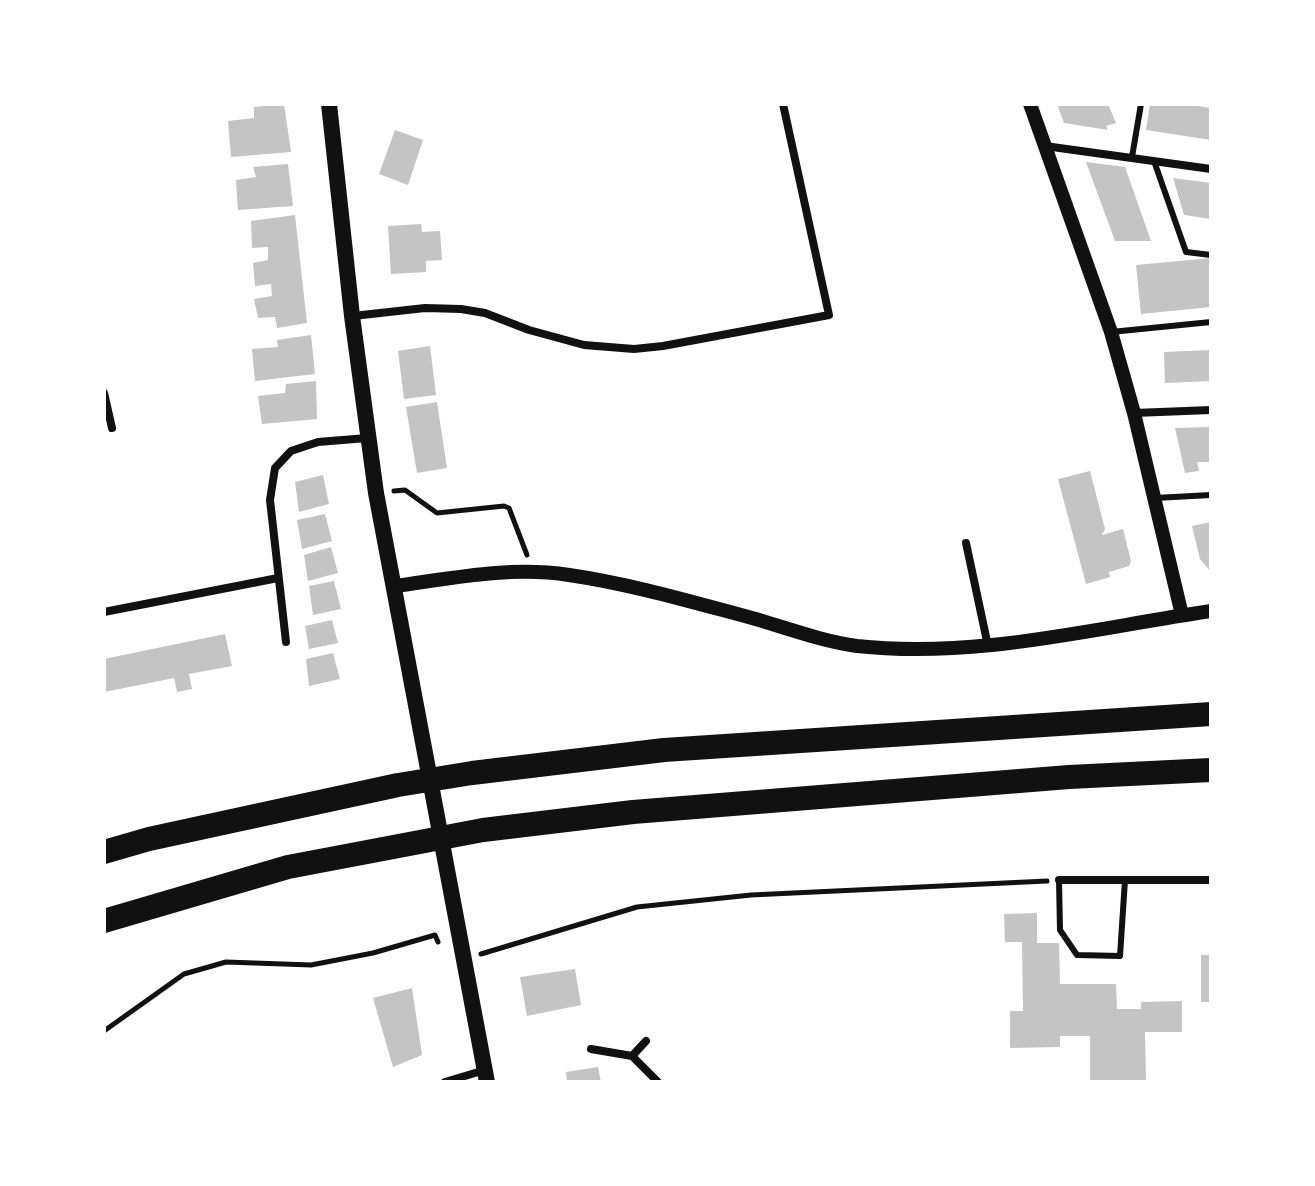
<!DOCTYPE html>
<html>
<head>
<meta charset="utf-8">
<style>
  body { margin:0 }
  #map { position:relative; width:1315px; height:1186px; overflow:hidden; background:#fff; font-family:"Varela Round",sans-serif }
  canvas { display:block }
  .frame { position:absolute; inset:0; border:106px solid #fff; pointer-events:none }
</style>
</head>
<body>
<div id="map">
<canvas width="1315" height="1186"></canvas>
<div class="frame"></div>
</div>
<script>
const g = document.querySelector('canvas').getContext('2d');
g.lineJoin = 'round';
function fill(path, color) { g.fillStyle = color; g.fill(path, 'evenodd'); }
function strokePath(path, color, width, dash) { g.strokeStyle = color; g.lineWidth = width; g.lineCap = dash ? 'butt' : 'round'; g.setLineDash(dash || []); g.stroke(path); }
const building = new Path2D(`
  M284,104L291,152L231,157L228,121L254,118V107Z
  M1057,104H1108L1116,123L1106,126L1108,130L1064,123Z
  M1150,104H1185L1211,108V140L1146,130Z
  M395,130L423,140L408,185L379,174Z
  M1086,162L1125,167L1151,241H1115Z
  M288,164L293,206L238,210L236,180L256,177L253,167Z
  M1173,178L1211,183V219L1184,215Z
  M295,215L307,323L277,328L275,317L258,318L254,299L272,296L271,284L255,286L253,263L268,260V247L252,248L251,221Z
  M421,224L422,232L440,231L442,260L426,261V272L391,274L388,226Z
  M1211,258V307L1141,314L1136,265Z
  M311,335L315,374L255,381L252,349L278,347L277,340Z
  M430,346L436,395L404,399L398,351Z
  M1211,350V381L1165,383L1164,352Z
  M316,381L317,419L262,424L258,396L285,393L286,384Z
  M437,402L447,468L417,473L406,407Z
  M1211,427V462H1197L1199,471L1185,473L1175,428Z
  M1090,471L1105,529L1102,535L1123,529L1131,561L1129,566L1109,572L1110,577L1086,584L1058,479Z
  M323,475L329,504L299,512L295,482Z
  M325,514L332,541L302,549L297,520Z
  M1211,522V572L1200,559L1192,526Z
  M331,547L338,573L308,581L304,555Z
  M334,581L341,609L313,615L309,586Z
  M332,620L338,643L309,649L305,626Z
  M225,634L232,666L189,674L192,689L177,692L174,678L104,692V659Z
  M333,653L340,679L309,686L306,659Z
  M1037,913V943H1059L1060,984H1116L1117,1009H1141V1002L1182,1001V1032H1145L1146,1082H1090V1036H1060V1047L1010,1048V1011H1023L1022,942H1005L1004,914Z
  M1201,955H1211V1002H1201Z
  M575,969L581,1005L527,1016L520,977Z
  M412,988L422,1055L393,1067L373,998Z
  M598,1067L601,1082H567L566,1072Z`);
const path = new Path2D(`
  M394,491L405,490L437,513L504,506L509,508L527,555
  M481,954L637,907L751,895L1047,881
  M104,1031L184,974L226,962L311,965L373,953L435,935L438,942`);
const service = new Path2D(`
  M1132,157L1141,104
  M1154,161L1186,252L1211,255
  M1111,332L1211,322
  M1155,498L1211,495
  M1059,880L1060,930L1077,955L1120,956L1125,880`);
const minor = new Path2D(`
  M1045,146L1211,169
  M353,316L425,308L461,309L485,313L529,330L584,345L634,349L663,346L829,315L783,104
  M104,393L112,428
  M1134,413L1211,410
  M966,543L988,646
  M104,612L278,578
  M286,642L270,500L275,468L291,451L318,442L367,438
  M1059,880H1211
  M591,1049L632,1056L658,1082
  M632,1056L646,1041
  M445,1082L485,1070`);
const tertiary = new Path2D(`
  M1030,104L1111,332L1134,413L1182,615
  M395,586C453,578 511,566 569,575C631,584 692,602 752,618C787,628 821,641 857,646C977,659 1093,628 1211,611`);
const secondary = new Path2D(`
  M329,104L352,316L376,493L487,1082`);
const motorway = new Path2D(`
  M104,852L149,839L398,785L472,773L664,750L1211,714
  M104,921L288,867L483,830L633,812L1069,777L1211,770`);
fill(building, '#c4c4c4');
strokePath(path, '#111', 5);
strokePath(service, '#111', 6);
strokePath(minor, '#111', 8);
strokePath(tertiary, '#111', 14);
strokePath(secondary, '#111', 16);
strokePath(motorway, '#111', 24);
</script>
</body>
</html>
